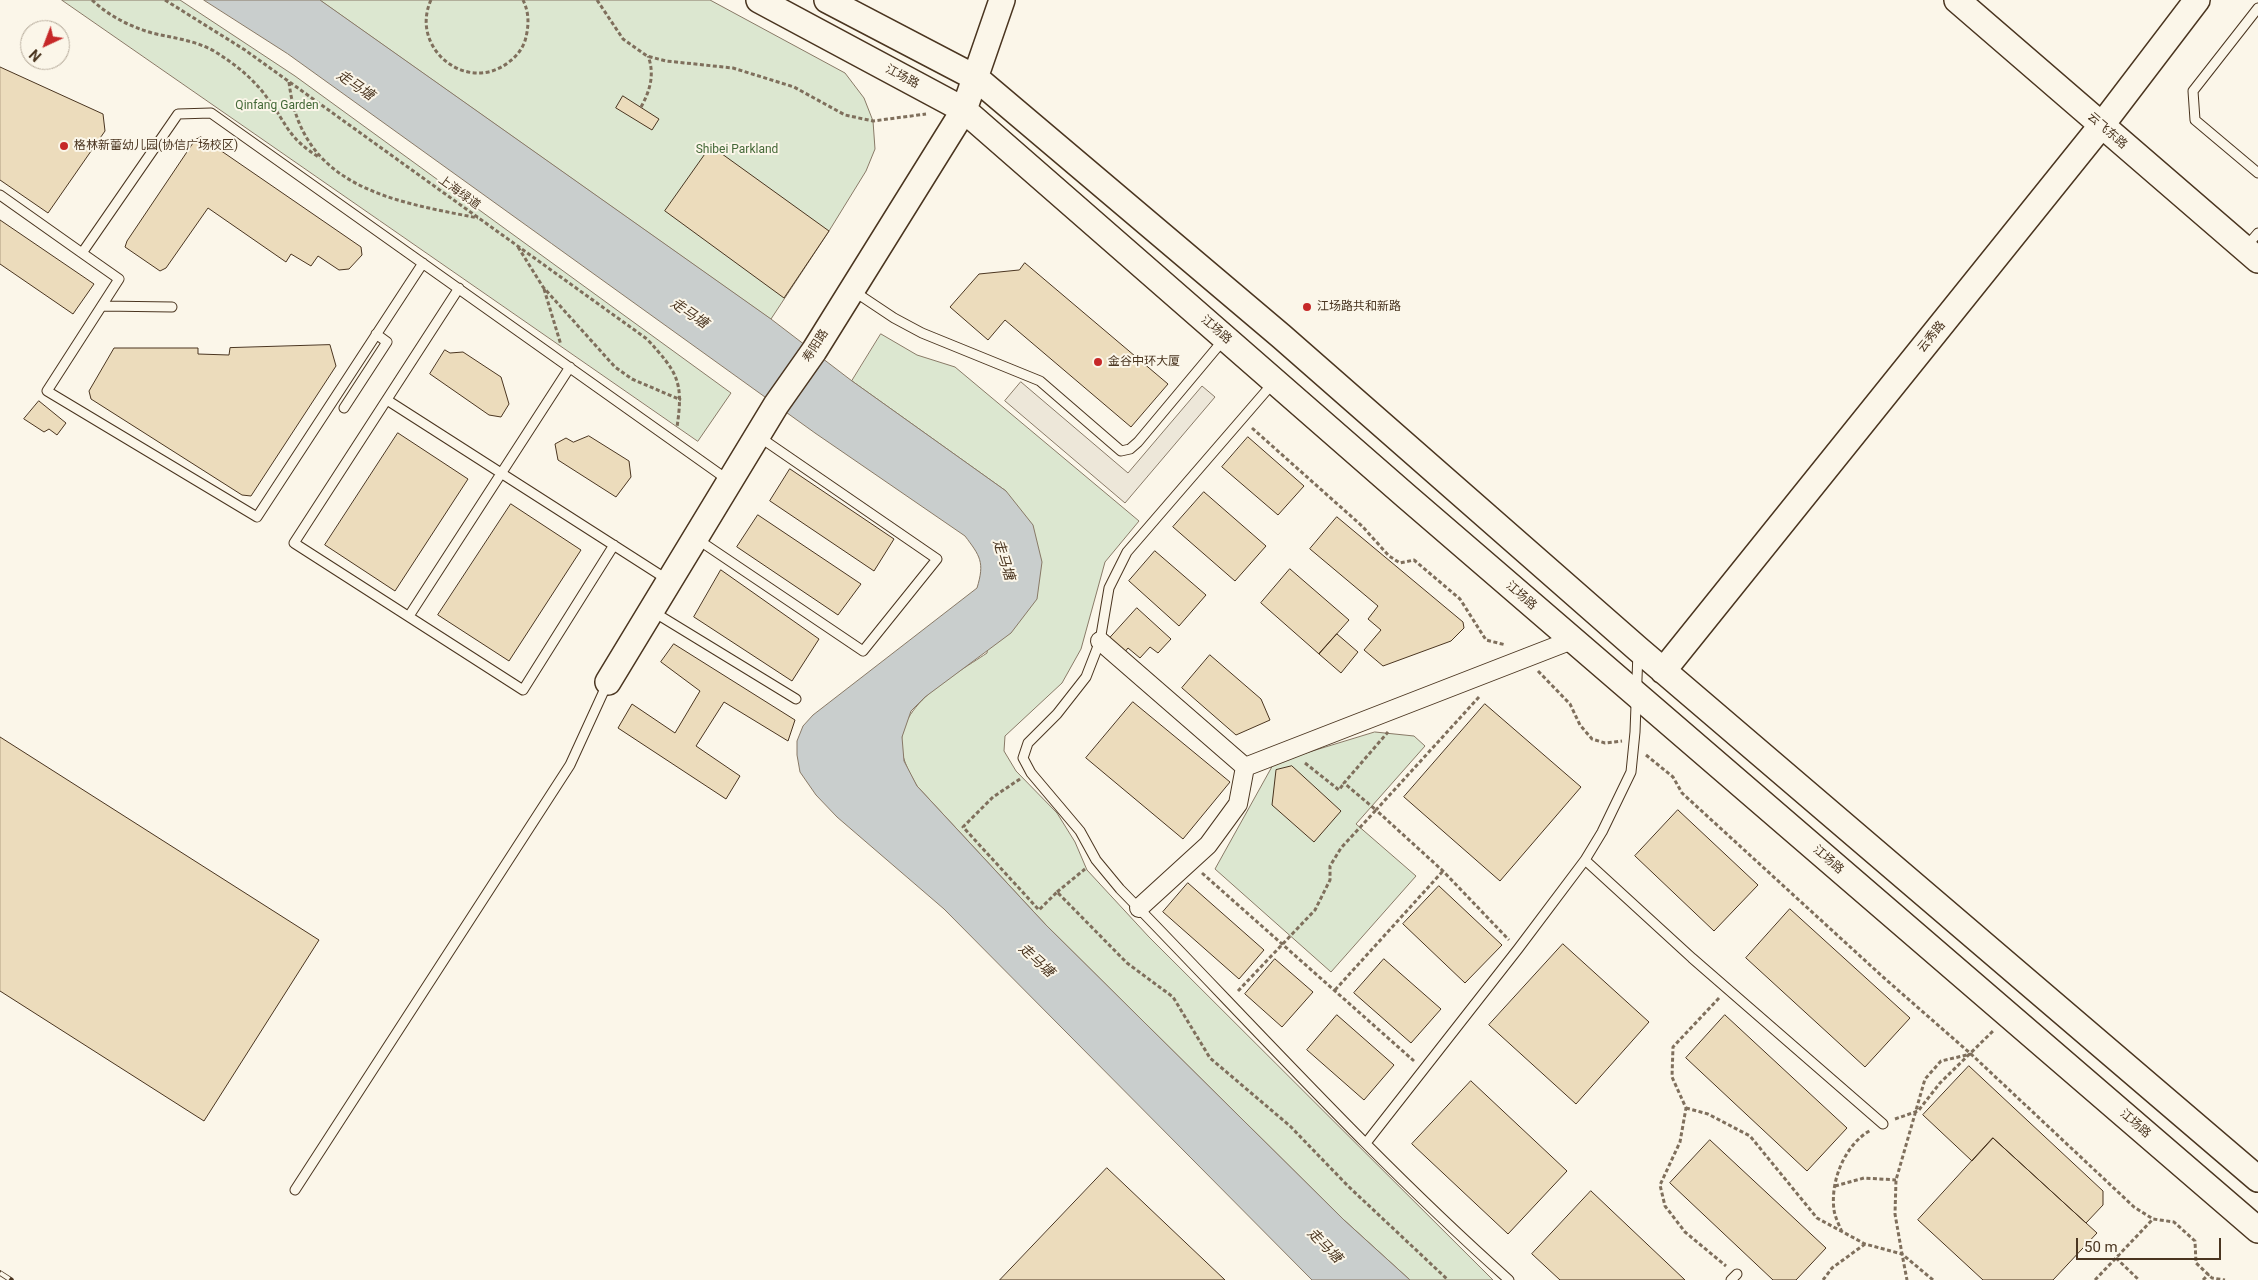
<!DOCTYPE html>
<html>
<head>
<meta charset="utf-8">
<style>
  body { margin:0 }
  #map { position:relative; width:2258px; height:1280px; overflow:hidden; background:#fbf6e9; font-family:Roboto,sans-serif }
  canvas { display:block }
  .north { position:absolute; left:20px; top:20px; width:50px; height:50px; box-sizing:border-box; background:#fbf6e9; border:1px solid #b4a999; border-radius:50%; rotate:223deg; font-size:14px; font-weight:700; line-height:20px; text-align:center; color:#4a3520 }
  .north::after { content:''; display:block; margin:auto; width:18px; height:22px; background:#c62828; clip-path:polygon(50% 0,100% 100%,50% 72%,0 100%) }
  .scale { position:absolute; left:2076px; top:1238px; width:145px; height:22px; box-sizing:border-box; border:2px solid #4a3520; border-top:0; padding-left:6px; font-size:15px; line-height:18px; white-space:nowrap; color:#4a3520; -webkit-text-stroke:4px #fbf6e9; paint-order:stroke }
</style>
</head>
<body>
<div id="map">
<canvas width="2258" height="1280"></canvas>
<div class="north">N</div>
<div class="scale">50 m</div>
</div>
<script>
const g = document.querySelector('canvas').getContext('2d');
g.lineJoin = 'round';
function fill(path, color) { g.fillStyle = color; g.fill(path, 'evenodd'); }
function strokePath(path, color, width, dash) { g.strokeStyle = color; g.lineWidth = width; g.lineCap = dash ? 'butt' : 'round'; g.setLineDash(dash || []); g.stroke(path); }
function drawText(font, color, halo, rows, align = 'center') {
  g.font = font + ' Roboto,"Noto Sans SC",sans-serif'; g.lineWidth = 4; g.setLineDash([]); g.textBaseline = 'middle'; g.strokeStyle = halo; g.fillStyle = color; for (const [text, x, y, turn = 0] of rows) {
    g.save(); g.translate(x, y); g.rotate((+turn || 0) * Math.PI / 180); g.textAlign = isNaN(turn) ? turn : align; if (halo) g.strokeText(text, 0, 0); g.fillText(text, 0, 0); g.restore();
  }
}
const green = new Path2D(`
  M62,0H180L295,76L731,393L698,441Z
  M320,0H710L845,73L864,98L873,121L875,149L866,171L829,231L771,319Z
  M881,334L917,355L955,367L1139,521L1105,562L1081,649L1062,683L1005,736L1004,751L1016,771L1057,813L1075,842L1087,870L1149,937L1493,1280H1410L1344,1220L1046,925L917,786C913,779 908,771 905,762C885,710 952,677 987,653L1006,491L852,381Z
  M1375,732L1414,736L1425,746L1356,824L1416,876L1331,972L1215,869L1274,763Z`);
const parking = new Path2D(`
  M1021,382L1128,473L1202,386L1215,397L1125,503L1005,401Z`);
const water = new Path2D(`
  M204,0H320L771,319L852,381L1006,491L1033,525L1042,562L1037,599L1011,633L925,697L911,711L902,737L904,761L917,786L1046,925L1344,1220L1410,1280H1312L944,909L837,817L816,795L800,772L797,755V741L803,726L813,715L977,588C985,562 980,556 965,536L815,433L288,54Z`);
const building = new Path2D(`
  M0,67L103,114L105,131L48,213L0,180Z
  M623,96L659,119L652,130L616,108Z
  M201,137L361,247L362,255L349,269L339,270L318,256L311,266L291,254L286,262L208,208L166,268L160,271L125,247L127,241L195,140Z
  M711,146L829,231L784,298L665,211Z
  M0,220L94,284L73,314L0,264Z
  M1025,263L1168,384L1131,427L1005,320L988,340L950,307L979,274L1019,270Z
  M330,345L336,366L251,496L242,495L91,399L89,391L114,348H198V354L229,355L230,348Z
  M445,350L450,353L463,352L501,377L509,404L501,417L489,415L430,374Z
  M39,401L66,423L57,435L49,429L44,432L24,419Z
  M398,433L468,479L395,591L325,545Z
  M589,436L629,461L631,477L616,497L558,460L555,444L566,438L573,442Z
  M1248,437L1304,486L1278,515L1222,467Z
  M790,469L894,539L874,571L770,501Z
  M1204,492L1266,546L1235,581L1173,527Z
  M511,504L581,550L509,661L438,615Z
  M758,515L861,584L838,615L737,547Z
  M1337,517L1463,622L1464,628L1451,641L1383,666L1364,650L1381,630L1368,619L1378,606L1310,549Z
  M1155,551L1206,595L1179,626L1129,581Z
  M1290,569L1349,620L1319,654L1261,603Z
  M721,570L819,639L792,681L694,617Z
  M1137,608L1171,639L1158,653L1150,647L1140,658L1128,648L1124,653L1109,639Z
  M1337,634L1358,652L1341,673L1319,654Z
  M674,644L795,720L788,741L724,702L696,746L740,776L726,799L618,728L632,704L675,733L700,691L661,662Z
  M1210,655L1261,699L1270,720L1236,735L1182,688Z
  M1133,702L1230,782L1183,839L1086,758Z
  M1485,704L1581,787L1500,881L1404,797Z
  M0,737L319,940L204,1121L0,991Z
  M1292,766L1341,811L1314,842L1272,805L1276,770Z
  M1678,810L1758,885L1714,931L1635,856Z
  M1188,883L1264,950L1239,979L1163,912Z
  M1439,886L1502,945L1465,983L1403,924Z
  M1790,909L1910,1018L1865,1067L1746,958Z
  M1563,944L1649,1022L1576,1104L1489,1025Z
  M1275,959L1313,992L1282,1027L1245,994Z
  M1384,959L1441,1009L1411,1043L1354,993Z
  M1337,1015L1394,1065L1364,1100L1307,1050Z
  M1725,1015L1847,1128L1807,1171L1686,1058Z
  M1969,1066L2103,1191V1205L2086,1223L1993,1138L1972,1161L1923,1115Z
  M1471,1081L1567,1171L1508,1234L1412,1144Z
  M1993,1138L2097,1233L2053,1280H1983L1918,1220Z
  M1710,1140L1826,1248L1796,1280H1773L1670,1183Z
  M1107,1168L1225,1280H1000Z
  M1591,1191L1685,1280H1560L1532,1254Z`);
const path = new Path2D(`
  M92,0C109,16 129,26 152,33C173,38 194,40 214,51C235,64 254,79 268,99C289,127 287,137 320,158
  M165,0L245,50L647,339C677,372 684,381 677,427
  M431,0C409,48 467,95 509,62C517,56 524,47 526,37C529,24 529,12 523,0
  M597,0L623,39L647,56L666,61L733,68L794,87L845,115L873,121L926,114
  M289,82C301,187 391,201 478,218
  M641,107C650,91 655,74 648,56
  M518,247L543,287L615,367L632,379L681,400
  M544,289L561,345
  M1252,428L1362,526L1389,556L1400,563L1414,560L1460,599L1486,640L1506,645
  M1538,671L1570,704L1580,725L1592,739L1605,743L1622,741
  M1479,697L1376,810L1443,871L1509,940
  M1646,755L1673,777L1682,793L1883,977L1971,1054L2134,1207L2153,1219L2174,1222L2195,1241L2196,1263L2212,1278L2225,1280
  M1305,763L1339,790L1344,783
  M1020,779L993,797L963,827L1039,910L1057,892L1127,963L1173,997L1210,1058L1290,1126L1348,1186L1448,1280
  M1202,873L1414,1061
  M1057,892L1085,869
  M1335,990L1443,871
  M1238,991L1315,910L1330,880V866L1341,848L1376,810L1344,783L1388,732
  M1719,998L1673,1047L1672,1077L1686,1108L1680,1142L1660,1185L1665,1206L1685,1232L1726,1266
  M1686,1108L1708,1114L1750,1136L1817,1218L1865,1244L1902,1254L1907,1280
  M1895,1119L1918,1111L1940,1083L1993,1031
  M1835,1186L1864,1178L1896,1180
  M1842,1232C1839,1225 1835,1217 1834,1210C1830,1181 1845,1144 1871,1130
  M2116,1258L2139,1280
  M1823,1280L1832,1268L1865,1244
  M1933,1280L1902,1254L1895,1214L1896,1180L1925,1079L1941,1061L1971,1054
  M2095,1280L2153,1219
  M2203,1280L2209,1274`);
const lane = new Path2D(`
  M2258,8L2193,91L2195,120L2258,173
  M0,195L82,253
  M2245,248L2258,233
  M423,263L257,517L47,391L119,279L82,253L178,114L211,113L728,480
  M459,288L294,543L523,690L614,545
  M852,290L894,318L922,333L1040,381L1121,451L1130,449L1138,442L1225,338
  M102,306L172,307
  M1273,383L1127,552L1109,588L1100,641L1086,677L1057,714L1028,743L1023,758L1031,773L1080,831L1096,860L1120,889C1248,1020 1372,1158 1509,1280
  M387,400L668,580
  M344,408L387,342L376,334
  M697,539L863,651L937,559L758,436
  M652,611L796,699
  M409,616L570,367
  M1585,860L1692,958L1883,1124
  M1366,1143L1518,949L1585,860L1602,832L1631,772L1635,732L1638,652
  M295,1190L570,765L608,682
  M1731,1280L1737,1274`);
const street = new Path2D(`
  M1100,641L1245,767
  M1245,767L1572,640
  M1139,908L1208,845L1238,804L1245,767`);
const secondary = new Path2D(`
  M759,0L964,110L1406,496L2258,1230
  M827,0L976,78L1281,336L1638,649L2258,1179
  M1957,0L2258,260
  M1663,671L2101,126L2197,0
  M608,682L776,405L814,351L964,110L1002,0`);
const rail = new Path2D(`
  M0,1273L11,1280`);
const markers = [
  [64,146,5,"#c62828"],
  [1307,307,5,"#c62828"],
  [1098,362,5,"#c62828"]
];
const streetNames = [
  ["江场路",902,77,28],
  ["云飞东路",2107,131,41],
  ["上海绿道",459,193,36],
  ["江场路",1216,330,41],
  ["云秀路",1932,337,-51],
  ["寿阳路",816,346,-57],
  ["江场路",1521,596,41],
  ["江场路",1828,860,41],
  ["江场路",2135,1124,41]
];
const parkNames = [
  ["Qinfang Garden",277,106],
  ["Shibei Parkland",737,150]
];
const poiNames = [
  ["格林新蕾幼儿园(协信广场校区)",74,146],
  ["江场路共和新路",1317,307],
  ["金谷中环大厦",1108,362]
];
const waterNames = [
  ["走马塘",355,86,34],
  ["走马塘",689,314,34],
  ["走马塘",1003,560,72],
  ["走马塘",1036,961,42],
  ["走马塘",1324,1246,45]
];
fill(green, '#dce7d0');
strokePath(green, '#887966', 1);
fill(parking, '#ede7d9');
strokePath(parking, '#887966', 1);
fill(water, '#c9cecd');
strokePath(water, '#887966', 1);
fill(building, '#ecdcbc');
strokePath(building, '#4a3520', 1);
strokePath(lane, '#4a3520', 11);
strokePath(street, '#4a3520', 20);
strokePath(secondary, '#4a3520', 28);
strokePath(path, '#7f6f5c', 3, [4, 2.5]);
strokePath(lane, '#fbf6e9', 9);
strokePath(street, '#fbf6e9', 18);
strokePath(secondary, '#fbf6e9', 25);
strokePath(rail, '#4a3520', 5.5);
strokePath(rail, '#fbf6e9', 4, [11]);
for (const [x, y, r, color] of markers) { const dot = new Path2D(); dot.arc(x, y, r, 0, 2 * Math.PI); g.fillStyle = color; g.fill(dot); strokePath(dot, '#fbf6e9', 2); }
drawText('12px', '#4a3520', '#fbf6e9', streetNames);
drawText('12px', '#436837', '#fbf6e9', parkNames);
drawText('12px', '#4a3520', '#fbf6e9', poiNames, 'left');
drawText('italic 14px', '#4a3520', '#fbf6e9', waterNames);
</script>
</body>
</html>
